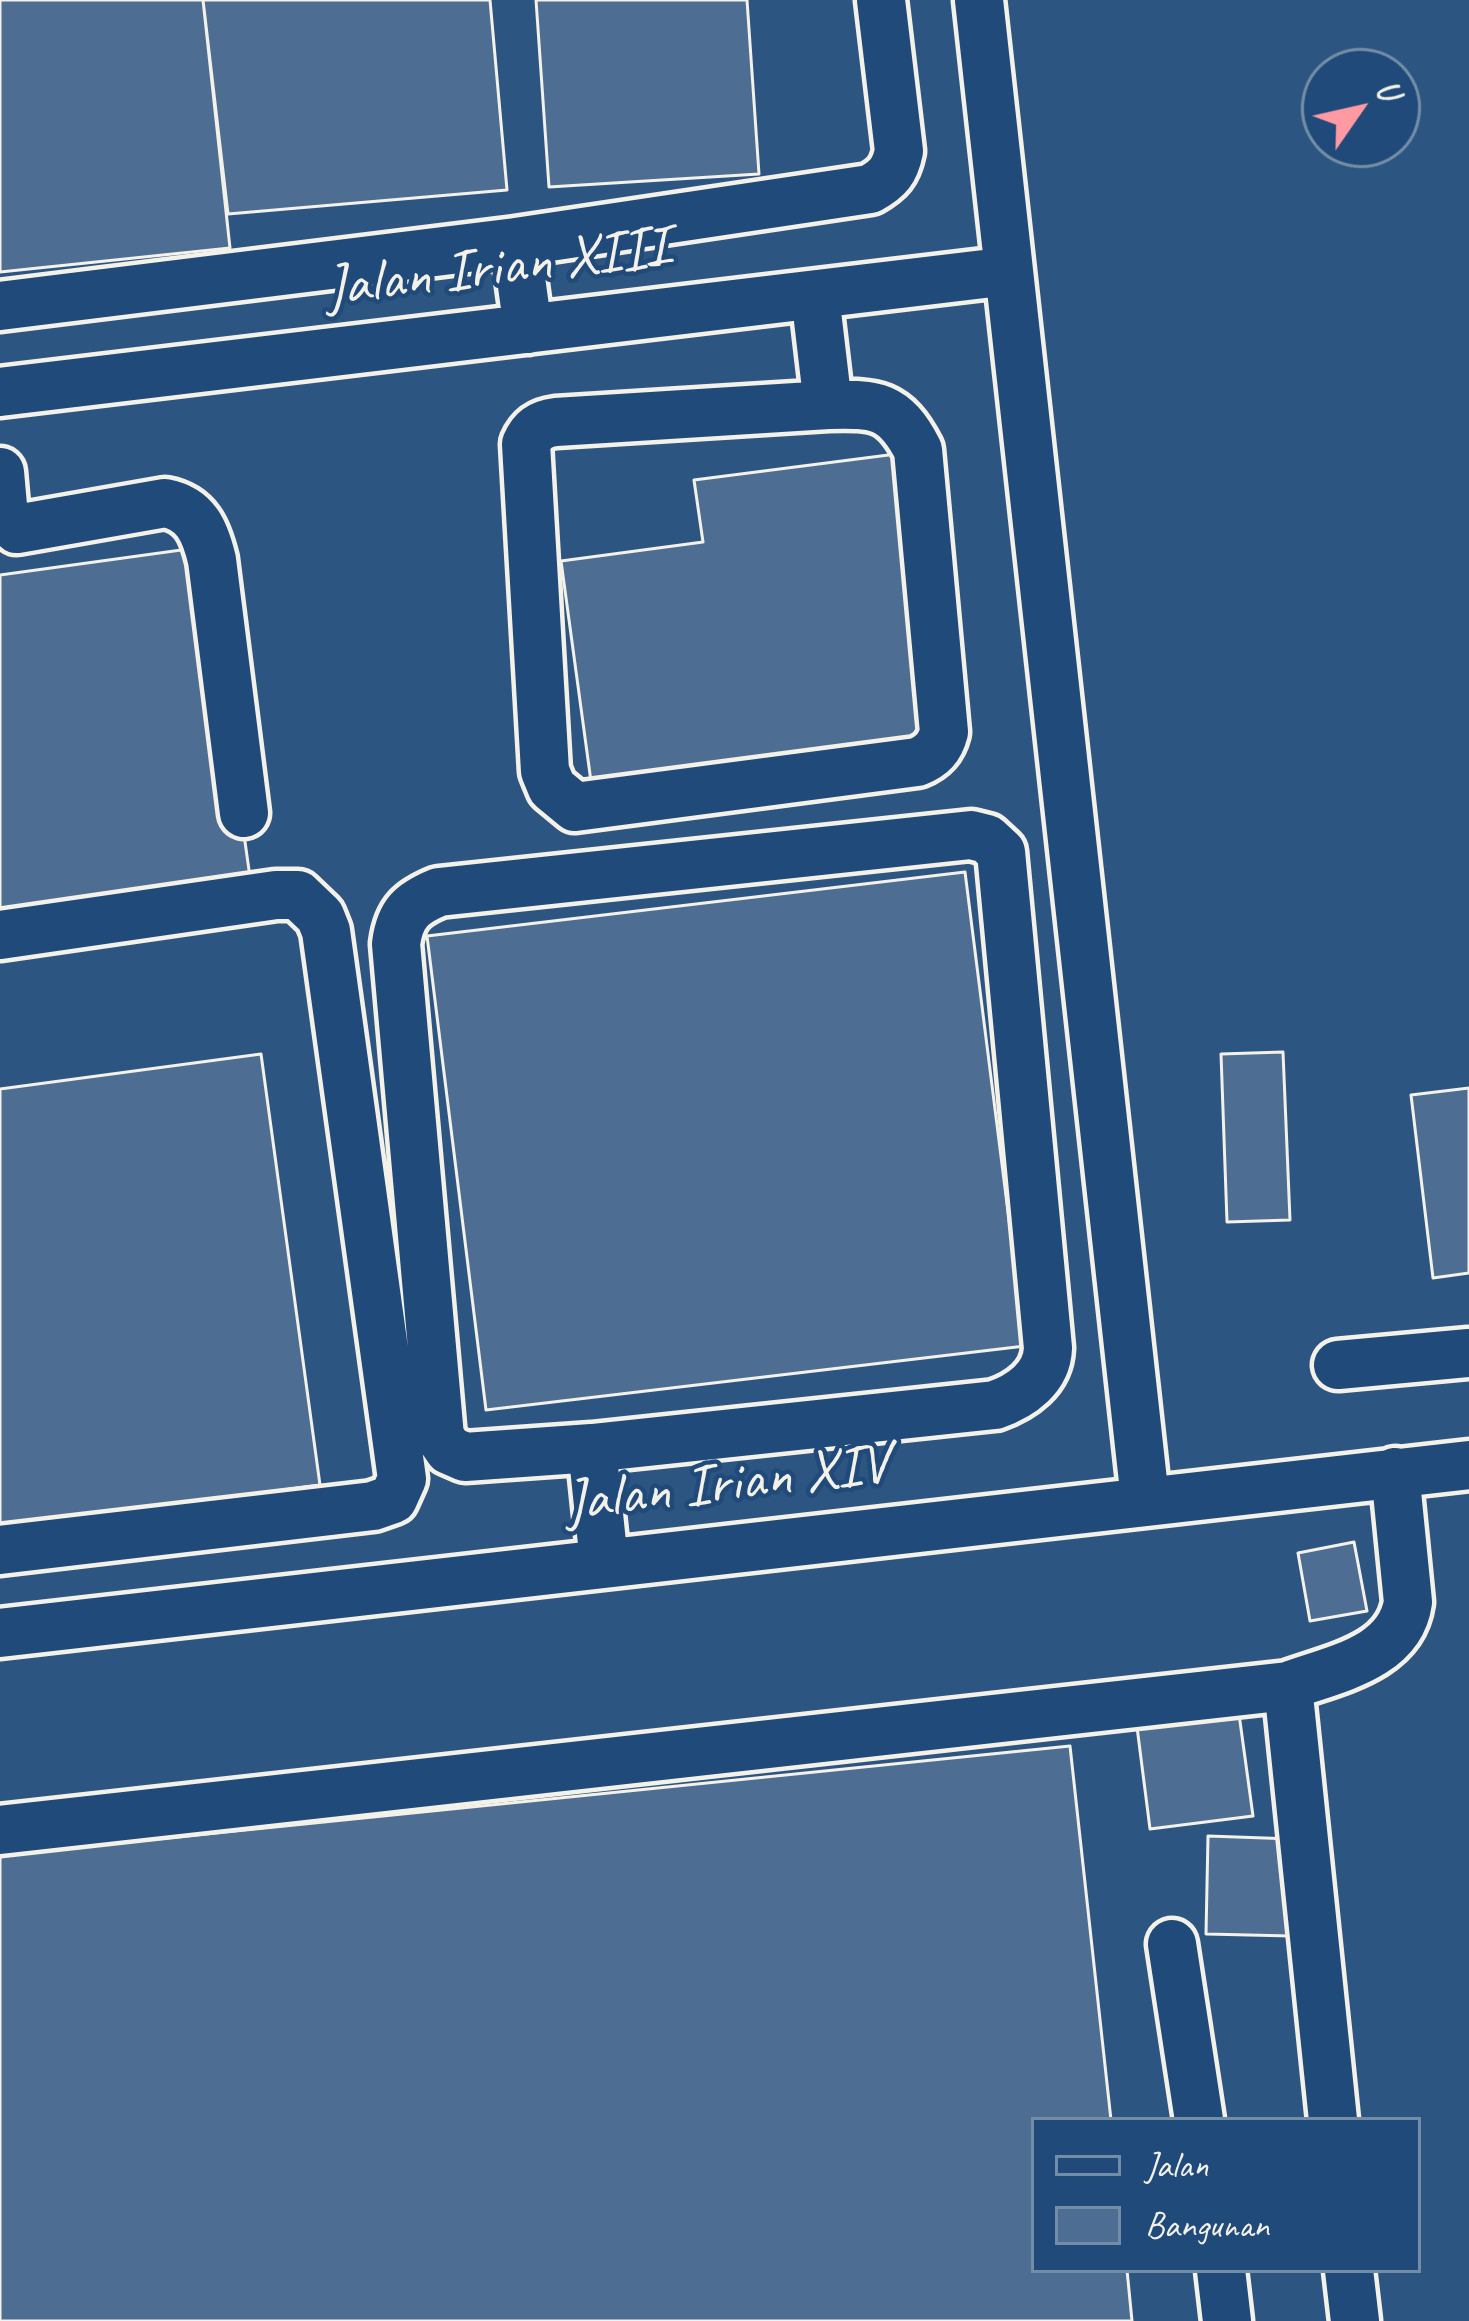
<!DOCTYPE html>
<html>
<head>
<meta charset="utf-8">
<style>
  body { margin:0 }
  #map { position:relative; width:1469px; height:2321px; overflow:hidden; background:#1f4a7a; font-family:Caveat,sans-serif }
  canvas { display:block }
  .legend { position:absolute; left:1031px; top:2117px; width:390px; height:156px; box-sizing:border-box; background:#1f4a7a; border:3px solid #748da6; margin:0; padding:15px 21px; list-style:none; font-size:36px; color:#f4f1e8 }
  .legend li { display:flex; align-items:center; gap:24px; height:60px }
  .legend b { width:60px; border:3px solid #748da6 }
  .north { position:absolute; left:1301px; top:48px; width:120px; height:120px; box-sizing:border-box; background:#1f4a7a; border:3px solid #748da6; border-radius:50%; rotate:56deg; font-size:33px; font-weight:700; line-height:48px; text-align:center; color:#f4f1e8 }
  .north::after { content:''; display:block; margin:auto; width:42px; height:54px; background:#ff9aa2; clip-path:polygon(50% 0,100% 100%,50% 72%,0 100%) }
</style>
</head>
<body>
<div id="map">
<canvas width="1469" height="2321"></canvas>
<ul class="legend">
<li><b style="height:15px;background:#1f4a7a"></b>Jalan</li>
<li><b style="height:33px;background:#4d6e92"></b>Bangunan</li>
</ul>
<div class="north">U</div>
</div>
<script>
const g = document.querySelector('canvas').getContext('2d');
g.lineJoin = 'round';
function fill(path, color) { g.fillStyle = color; g.fill(path, 'evenodd'); }
function strokePath(path, color, width, dash) { g.strokeStyle = color; g.lineWidth = width; g.lineCap = dash ? 'butt' : 'round'; g.setLineDash(dash || []); g.stroke(path); }
function drawText(font, color, halo, rows, align = 'center') {
  g.font = font + ' Caveat,sans-serif'; g.lineWidth = 9; g.setLineDash([]); g.textBaseline = 'middle'; g.strokeStyle = halo; g.fillStyle = color; for (const [text, x, y, turn = 0] of rows) {
    g.save(); g.translate(x, y); g.rotate((+turn || 0) * Math.PI / 180); g.textAlign = isNaN(turn) ? turn : align; if (halo) g.strokeText(text, 0, 0); g.fillText(text, 0, 0); g.restore();
  }
}
const built = new Path2D(`
  M0,0H1469V2321H0ZM1325,72H1397V144H1325ZM1034,2120H1418V2270H1034Z`);
const building = new Path2D(`
  M0,0H203L230,248L0,272Z
  M203,0H490L507,190L228,214Z
  M536,0H747L759,174L549,187Z
  M904,453L931,744L592,789L561,561L703,542L694,480Z
  M203,547L252,891L0,926V575Z
  M965,872L1025,1346L486,1410L427,936Z
  M1283,1052L1290,1220L1227,1222L1221,1054Z
  M261,1054L320,1485L0,1528V1089Z
  M1469,1088V1273L1433,1278L1411,1095Z
  M1354,1542L1367,1611L1310,1621L1298,1553Z
  M1239,1714L1253,1816L1150,1829L1137,1727Z
  M1070,1746L1111,2120H1034V2270H1127L1132,2321H0V1855Z
  M1208,1836L1293,1839L1291,1936L1206,1934Z`);
const minor = new Path2D(`
  M979,0L1145,1499
  M516,242L870,189C888,179 895,171 899,151L881,0
  M815,295L828,405L556,422C540,424 532,430 526,444L545,771L552,788L575,807L917,762C932,756 940,748 944,732L918,450C894,404 876,404 828,405
  M0,306L516,242L528,329
  M0,392L1009,271
  M0,472L4,517L17,529L165,503C196,509 205,531 212,560L244,813
  M0,935L276,895H298L320,916L326,931L402,1479L393,1499L373,1506L0,1550
  M1338,1365L1469,1353
  M592,1448L995,1405C1021,1396 1047,1378 1048,1348L1001,852L987,839L971,835L439,892C412,903 400,913 396,944L440,1437L449,1450L465,1457L592,1448L604,1562
  M0,1633L1469,1465
  M1288,1686L1333,2120
  M0,1830L1288,1686C1334,1669 1400,1658 1408,1602L1395,1472
  M1172,1944L1199,2120
  M1221,2270L1227,2321
  M1349,2270L1355,2321`);
const streetNames = [
  ["Jalan Irian XIII",497,269,-7],
  ["Jalan Irian XIV",727,1485,-7]
];
fill(built, '#2d5581');
fill(building, '#4d6e92');
strokePath(building, '#f4f1e8', 3);
strokePath(minor, '#f4f1e8', 57);
strokePath(minor, '#1f4a7a', 48);
drawText('60px', '#f4f1e8', '#1f4a7a', streetNames);
</script>
</body>
</html>
